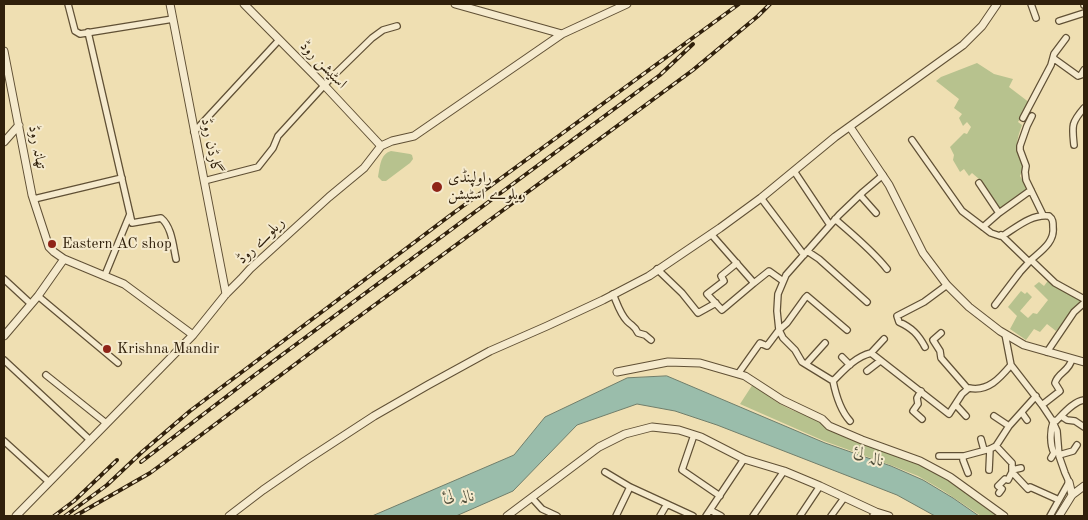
<!DOCTYPE html>
<html>
<head>
<meta charset="utf-8">
<style>
  body { margin:0 }
  #map { position:relative; width:1088px; height:520px; overflow:hidden; background:#efdfb2; font-family:"Old Standard TT",serif }
  canvas { display:block }
  .frame { position:absolute; inset:0; border:5px solid #30200b; pointer-events:none }
</style>
</head>
<body>
<div id="map">
<canvas width="1088" height="520"></canvas>
<div class="frame"></div>
</div>
<script>
const g = document.querySelector('canvas').getContext('2d');
g.lineJoin = 'round';
function fill(path, color) { g.fillStyle = color; g.fill(path, 'evenodd'); }
function strokePath(path, color, width, dash) { g.strokeStyle = color; g.lineWidth = width; g.lineCap = dash ? 'butt' : 'round'; g.setLineDash(dash || []); g.stroke(path); }
function drawText(font, color, halo, rows, align = 'center') {
  g.font = font + ' "Old Standard TT",Amiri,serif'; g.lineWidth = 4; g.setLineDash([]); g.textBaseline = 'middle'; g.strokeStyle = halo; g.fillStyle = color; for (const [text, x, y, turn = 0] of rows) {
    g.save(); g.translate(x, y); g.rotate((+turn || 0) * Math.PI / 180); g.textAlign = isNaN(turn) ? turn : align; if (halo) g.strokeText(text, 0, 0); g.fillText(text, 0, 0); g.restore();
  }
}
const green = new Path2D(`
  M977,63L994,74L1013,79L1009,87L1030,103L1018,122L1022,125C1015,144 1016,148 1024,166L1020,176L1028,189L999,209L979,179L972,173L969,176L964,169L960,172L953,160L954,155L950,147L964,133L967,134L971,127L967,122L963,126L959,118L962,114L954,108L959,99L936,81L941,77Z
  M391,151L410,154L412,155L413,159L410,163L386,181H382L378,177C380,167 380,154 391,151Z
  M1050,278L1081,300L1056,331L1047,324L1040,332L1034,329L1026,340L1010,329L1017,316L1008,307L1021,291L1025,294L1027,292L1032,297L1020,311L1028,318L1033,313L1037,314L1048,300L1034,286L1039,282L1044,286Z
  M753,384C767,396 788,412 807,414L947,477L1000,516H981L942,490L918,476L893,466L824,441L740,404Z`);
const water = new Path2D(`
  M667,376L825,443L891,466L923,480L953,498L979,516H935L897,495L717,425L675,411L637,404L577,425L513,491L456,516H372L514,455L545,417L627,378Z`);
const minor = new Path2D(`
  M68,4L75,31L80,34L173,19
  M1031,4L1036,18
  M1084,4V5
  M1059,21L1084,13
  M88,32L132,223L161,218C172,227 173,246 176,259
  M1053,58L1078,76L1081,75L1084,70
  M1032,116L1027,126L1020,146V150L1026,166L1025,172L1026,180L1043,215
  M1023,118L1051,65L1054,54L1066,38
  M194,132L279,40
  M912,140L962,211L991,233L1000,236L1004,235C1018,226 1032,214 1049,216C1053,219 1053,222 1053,227C1055,242 1041,251 1031,260L1055,283L1084,299
  M1074,145C1072,126 1071,123 1084,108
  M794,171L830,225
  M204,181L258,167L273,148L278,136L331,78L372,38L383,30L397,26
  M979,183L999,213
  M860,195L876,213
  M761,198L804,255
  M34,199L122,178
  M835,219C853,235 872,250 887,269
  M983,227L999,213L1031,190
  M711,234L754,283L769,271L783,281
  M1001,235L1029,262
  M807,251L819,259L867,302
  M737,263L721,276L724,281L707,294L722,310L754,283
  M657,269L682,293L698,313L716,303
  M105,275L130,214
  M4,279L31,304
  M613,294C617,303 620,314 627,321C633,327 634,325 638,333L645,335L651,340
  M38,296L118,363
  M995,305L1020,272L1031,260
  M941,333L933,340L940,351L941,358L968,389
  M1005,334L1011,365L1042,405L1052,420L1057,431L1059,456L1065,473L1069,482L1050,516
  M925,347C918,334 912,328 899,322L897,316L924,302L947,285
  M1047,352L1074,312L1084,303
  M871,353L884,339
  M842,357L850,365
  M4,360L90,440
  M806,364L825,343
  M867,371L880,361
  M738,374L760,343L767,346L779,330L787,323L805,298L807,296L847,330
  M46,375L106,423
  M833,381C844,370 855,357 871,353L949,414L962,394L969,388C988,392 1000,378 1011,365
  M921,391L917,398L918,404L913,411L922,419
  M956,405L966,416
  M1042,405L1060,391L1055,383C1058,372 1069,372 1072,359
  M1022,413L1027,420
  M994,416L1009,426
  M1061,416L1067,420L1075,421L1084,427
  M1052,420L1056,421C1063,414 1074,401 1084,400
  M850,421C840,410 836,396 833,381L802,362L795,350L783,338L779,330L777,311L778,294L786,275L839,215L863,192L883,175
  M694,435L682,470L720,496
  M981,439L984,450
  M4,441L49,482
  M996,446L1012,463V472L1028,489L1030,487L1059,500
  M1059,455L1073,451L1077,445
  M939,456H964L990,449L996,446L1009,426L1036,396
  M963,456V460L968,473
  M1051,458L1054,453C1050,445 1050,431 1053,423
  M989,470L990,449
  M1012,470L1021,468
  M605,472L630,487L693,516
  M999,493L1002,489L998,486L1005,479L1008,480L1012,472
  M532,498L542,509L557,516
  M710,510L721,516
  M616,516L630,487
  M660,516L667,504
  M706,516L744,459
  M753,516L784,471
  M800,516L820,486
  M831,516L844,498
  M873,516H874`);
const tertiary = new Path2D(`
  M170,4L226,294
  M244,4L324,85L381,146
  M455,4L562,34L627,4
  M4,51L32,195L49,247L54,252L64,259L124,284L193,335
  M850,127L889,185L923,253L947,285L969,307L1000,331L1024,345L1084,362
  M4,142L19,125
  M4,336L38,296L64,259
  M617,372L668,362L700,363L745,376L782,400L822,419L829,426L862,440L920,461L950,477L1004,516
  M1069,482L1072,495
  M16,516L193,335L226,294L241,279L250,269L329,197L364,168L381,146L392,141L414,136L562,34
  M229,516L263,490L305,461L374,416L428,385L490,351L547,326L603,300L649,276L720,228L761,198L835,137L963,45L982,26L997,4
  M507,516L599,447L625,434L652,427L679,430L701,437L744,459L784,471L820,486L876,512L889,516
  M1059,516L1072,495L1084,486`);
const rail = new Path2D(`
  M141,462L252,377L660,75L693,44
  M54,516L74,501L117,460
  M65,516L107,485L142,452L190,411L448,217L739,4
  M75,516L150,473L165,462L338,332L693,70L758,16L770,4`);
const markers = [
  [437,187,6,"#8f2418"],
  [52,244,5,"#8f2418"],
  [107,349,5,"#8f2418"]
];
const streetNames = [
  ["اسٹیشن روڈ",323,65,46],
  ["گارڈن روڈ",211,146,79],
  ["تھانہ روڈ",37,147,79],
  ["ریلوے روڈ",261,241,-44]
];
const poiNames = [
  ["راولپنڈی",448,178],
  ["ریلوے اسٹیشن",448,195],
  ["Eastern AC shop",62,244],
  ["Krishna Mandir",117,349]
];
const waterNames = [
  ["نالہ لئ",869,457,22],
  ["نالہ لئ",459,497]
];
fill(green, '#b7c28e');
fill(water, '#9abdab');
strokePath(water, '#707e6b', 1);
strokePath(minor, '#605035', 8);
strokePath(tertiary, '#605035', 9);
strokePath(minor, '#f5eacd', 5.5);
strokePath(tertiary, '#f5eacd', 7);
strokePath(rail, '#30200b', 4);
strokePath(rail, '#f5eacd', 2, [5.5]);
for (const [x, y, r, color] of markers) { const dot = new Path2D(); dot.arc(x, y, r, 0, 2 * Math.PI); g.fillStyle = color; g.fill(dot); strokePath(dot, '#f5eacd', 2); }
drawText('15px', '#30200b', '#f5eacd', streetNames);
drawText('15px', '#30200b', '#f5eacd', poiNames, 'left');
drawText('italic 16px', '#504f3b', '#f5eacd', waterNames);
</script>
</body>
</html>
